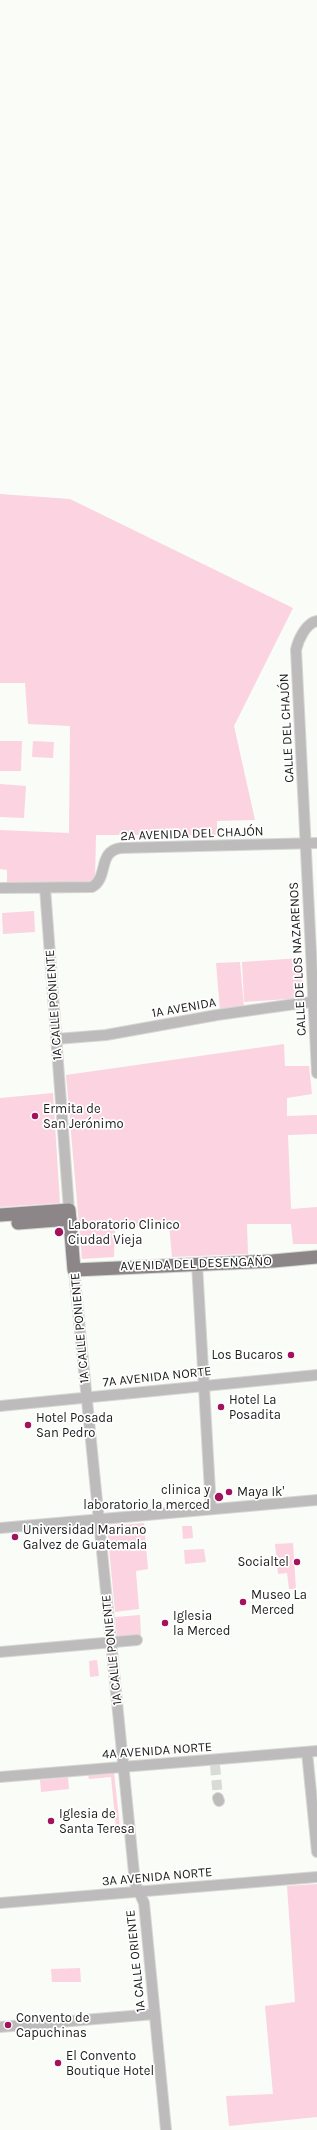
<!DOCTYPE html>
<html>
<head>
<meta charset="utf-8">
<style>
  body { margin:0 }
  canvas { display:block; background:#f9fcf7 }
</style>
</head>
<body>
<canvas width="317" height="2130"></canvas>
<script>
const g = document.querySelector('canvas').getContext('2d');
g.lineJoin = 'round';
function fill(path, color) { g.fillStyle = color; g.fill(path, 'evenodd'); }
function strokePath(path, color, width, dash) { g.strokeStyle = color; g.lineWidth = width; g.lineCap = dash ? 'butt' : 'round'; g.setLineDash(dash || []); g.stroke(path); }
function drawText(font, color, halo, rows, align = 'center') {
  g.font = font + ' Karla,sans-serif'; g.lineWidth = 3.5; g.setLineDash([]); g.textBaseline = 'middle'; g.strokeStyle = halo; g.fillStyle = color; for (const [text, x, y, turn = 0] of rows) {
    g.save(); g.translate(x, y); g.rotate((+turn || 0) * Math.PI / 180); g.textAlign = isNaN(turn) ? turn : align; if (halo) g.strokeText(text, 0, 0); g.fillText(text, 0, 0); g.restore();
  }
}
const green = new Path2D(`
  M0,494L70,499L293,608L234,726L255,820L217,821V835H96L95,880L89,885L7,884V870L0,869V830L69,833L70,726L28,724L25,683H0Z
  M0,741H22L21,771H0Z
  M33,741L54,742L53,758L32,757Z
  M0,784L26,786L24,818L0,817Z
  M34,911L35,932L3,934L2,913Z
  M301,958L303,998L244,1002L242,962Z
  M240,962L244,1008L220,1010L216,963Z
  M284,1044L285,1066H309L312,1094L287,1098V1116L317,1115V1134L288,1135L291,1209L317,1207V1244H293L291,1224H247L248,1254L172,1257L169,1225L115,1226L114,1257L82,1259L66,1075Z
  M53,1093L60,1203L0,1207V1098Z
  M144,1523L148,1569L136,1571L139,1609L115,1612L107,1526Z
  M182,1526H192L193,1538L183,1539Z
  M293,1543L296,1589H289L287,1573L278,1574L275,1544Z
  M204,1549L206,1562L185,1564L184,1550Z
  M140,1615L141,1636L117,1638L115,1617Z
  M97,1660L99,1676L90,1677L89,1661Z
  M114,1772L120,1828H116L111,1777L89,1779L88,1775Z
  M68,1777L69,1789L41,1792L40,1780Z
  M317,1884V2117L229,2126L226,2096L273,2094L265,2006L295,2002L287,1886Z
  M80,1968L81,1982H52L51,1969Z`);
const minorTunnel = new Path2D(`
  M215,1765L218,1798`);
const minor = new Path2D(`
  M317,621C306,623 298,640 296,650L317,1073
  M0,888L92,887C109,878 97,851 121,848L317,843
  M45,888L69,1210
  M56,1039L106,1035L217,1015L317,1001
  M197,1264L211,1509
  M74,1270L135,1883L144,1903L166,2130
  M0,1406L317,1375
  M0,1528L317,1500
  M0,1652L137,1640
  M307,1752L317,1852
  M0,1777L317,1751
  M218,1798L219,1801
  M0,1903L317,1877
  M0,2027L155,2014`);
const major = new Path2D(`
  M0,1215L69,1210L74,1270L273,1261L317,1257
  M18,1223L70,1219`);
const markers = [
  [35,1116,4,"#a1145d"],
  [59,1232,5,"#a1145d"],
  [291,1355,4,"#a1145d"],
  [221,1407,4,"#a1145d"],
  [28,1425,4,"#a1145d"],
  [229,1492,4,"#a1145d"],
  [219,1497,5,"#a1145d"],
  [15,1537,4,"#a1145d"],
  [297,1562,4,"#a1145d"],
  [243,1602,4,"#a1145d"],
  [165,1623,4,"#a1145d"],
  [51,1821,4,"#a1145d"],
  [8,2025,4,"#a1145d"],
  [58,2063,4,"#a1145d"]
];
const streetNames = [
  ["CALLE DEL CHAJÓN",287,728,-93],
  ["2A AVENIDA DEL CHAJÓN",192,834,-2],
  ["CALLE DE LOS NAZARENOS",298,959,-93],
  ["1A CALLE PONIENTE",54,1005,-94],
  ["1A AVENIDA",184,1008,-10],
  ["AVENIDA DEL DESENGAÑO",196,1264,-2],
  ["1A CALLE PONIENTE",80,1328,-95],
  ["7A AVENIDA NORTE",157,1377,-6],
  ["1A CALLE PONIENTE",112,1650,-96],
  ["4A AVENIDA NORTE",157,1751,-4],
  ["3A AVENIDA NORTE",157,1877,-5],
  ["1A CALLE ORIENTE",136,1961,-96]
];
const poiNames = [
  ["Ermita de",43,1109],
  ["San Jerónimo",43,1124],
  ["Laboratorio Clinico",68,1225],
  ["Ciudad Vieja",68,1240],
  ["Los Bucaros",283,1355,"right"],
  ["Hotel La",229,1400],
  ["Posadita",229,1415],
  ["Hotel Posada",36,1418],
  ["San Pedro",36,1433],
  ["clinica y",210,1490,"right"],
  ["laboratorio la merced",210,1505,"right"],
  ["Maya Ik'",237,1492],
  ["Universidad Mariano",23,1530],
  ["Galvez de Guatemala",23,1545],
  ["Socialtel",289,1562,"right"],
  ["Museo La",251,1595],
  ["Merced",251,1610],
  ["Iglesia",173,1616],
  ["la Merced",173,1631],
  ["Iglesia de",59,1814],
  ["Santa Teresa",59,1829],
  ["Convento de",16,2018],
  ["Capuchinas",16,2033],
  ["El Convento",66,2056],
  ["Boutique Hotel",66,2071]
];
fill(green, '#fcd4e1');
strokePath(minorTunnel, '#d8dbd6', 10, [10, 5]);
strokePath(minor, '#d6d8d4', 12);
strokePath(major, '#d6d8d4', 15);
strokePath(minor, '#bebbbc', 10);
strokePath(major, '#8c8688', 13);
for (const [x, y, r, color] of markers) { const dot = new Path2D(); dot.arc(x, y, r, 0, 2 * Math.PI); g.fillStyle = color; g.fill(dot); strokePath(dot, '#fff', 1.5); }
drawText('13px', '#1c1d1b', '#fff', streetNames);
drawText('13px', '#1c1d1b', '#fff', poiNames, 'left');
</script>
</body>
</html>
